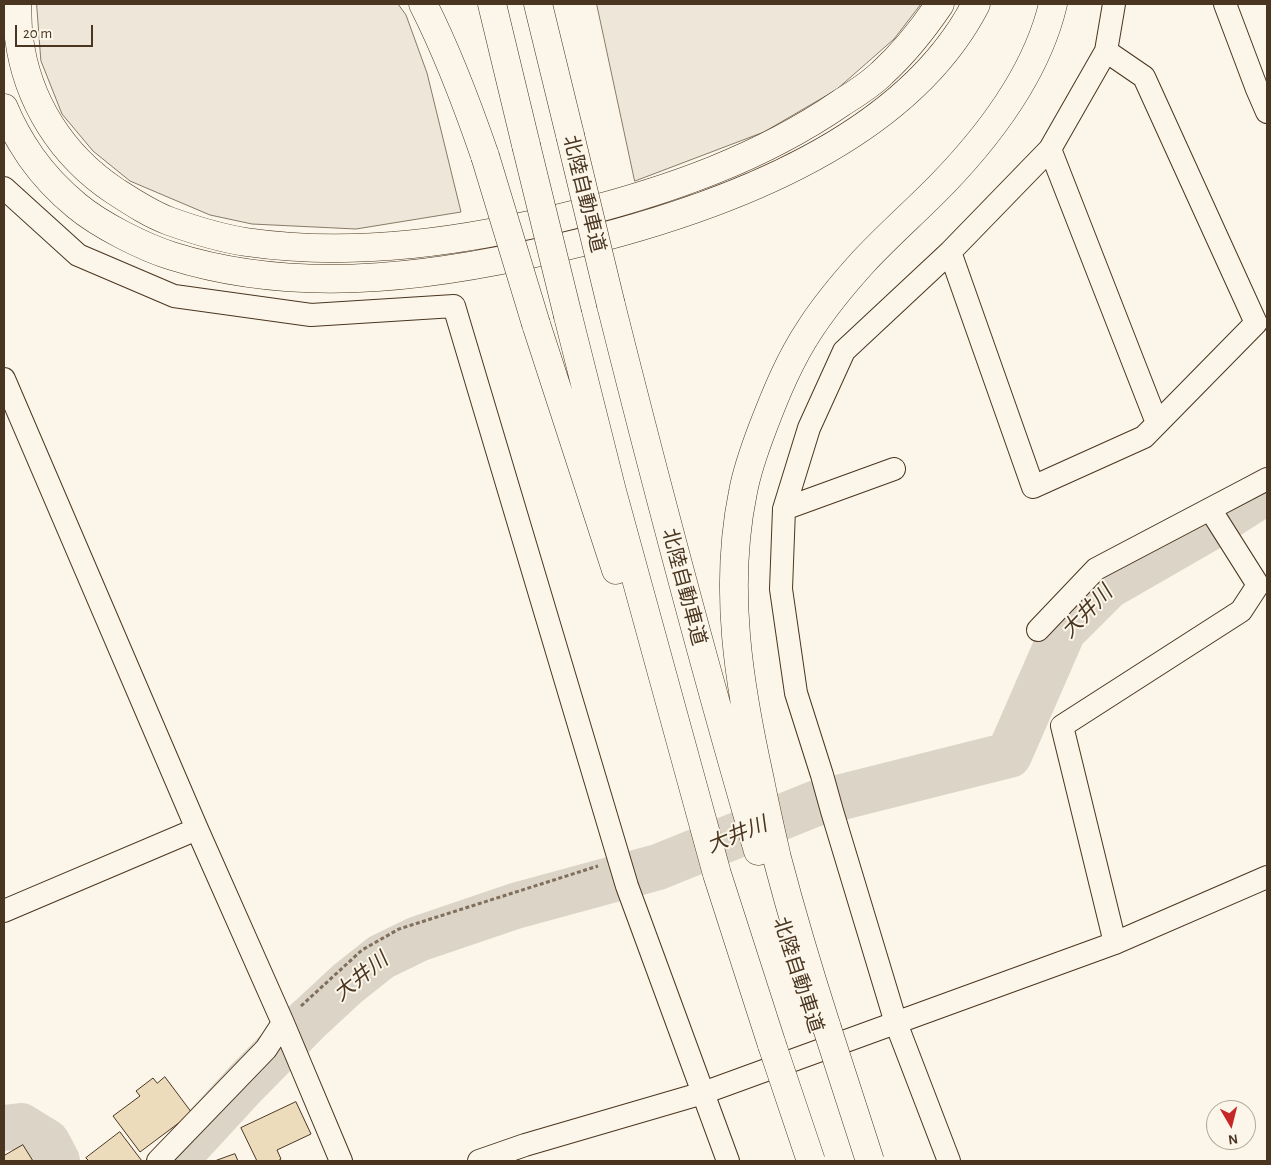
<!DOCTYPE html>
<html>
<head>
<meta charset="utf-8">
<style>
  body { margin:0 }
  #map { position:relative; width:1271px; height:1165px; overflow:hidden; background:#fbf6e9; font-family:"Alegreya Sans",sans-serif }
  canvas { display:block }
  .frame { position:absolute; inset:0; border:5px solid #4a3520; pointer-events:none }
  .north { position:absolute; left:1206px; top:1100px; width:50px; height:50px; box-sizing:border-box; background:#fbf6e9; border:1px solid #b4a999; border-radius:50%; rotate:172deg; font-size:14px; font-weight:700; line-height:20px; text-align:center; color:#4a3520 }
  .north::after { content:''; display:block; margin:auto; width:18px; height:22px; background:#c62828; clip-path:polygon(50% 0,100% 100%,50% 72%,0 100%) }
  .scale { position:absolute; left:15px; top:25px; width:78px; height:22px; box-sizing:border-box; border:2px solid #4a3520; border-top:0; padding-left:6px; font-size:15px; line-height:18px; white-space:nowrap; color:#4a3520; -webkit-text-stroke:4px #fbf6e9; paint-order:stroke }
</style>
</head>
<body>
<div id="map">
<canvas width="1271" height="1165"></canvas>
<div class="frame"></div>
<div class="north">N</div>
<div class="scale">20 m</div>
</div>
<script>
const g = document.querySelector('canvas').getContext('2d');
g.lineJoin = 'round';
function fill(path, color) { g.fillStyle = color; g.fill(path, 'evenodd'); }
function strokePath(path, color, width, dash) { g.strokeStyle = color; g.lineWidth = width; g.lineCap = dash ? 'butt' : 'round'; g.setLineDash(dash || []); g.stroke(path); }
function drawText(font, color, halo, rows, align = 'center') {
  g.font = font + ' "Alegreya Sans","Noto Sans JP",sans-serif'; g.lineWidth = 4; g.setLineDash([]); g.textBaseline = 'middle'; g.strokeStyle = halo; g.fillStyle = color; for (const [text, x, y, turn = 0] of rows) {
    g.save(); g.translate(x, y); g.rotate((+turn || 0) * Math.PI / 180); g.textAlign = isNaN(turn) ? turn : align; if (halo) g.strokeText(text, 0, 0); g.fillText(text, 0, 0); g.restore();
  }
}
const green = new Path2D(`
  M37,4H398L406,15L427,73L461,212L356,229L252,224L210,215L130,181L93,151L62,114L41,61Z
  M597,4H921L894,39L836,90L764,132L635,181Z`);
const river = new Path2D(`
  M4,1128L21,1126L47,1142L57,1161
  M174,1161L246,1083L306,1022L347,984L381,957L418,939L515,906L658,867L814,804L1009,755L1063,631L1108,586L1214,525L1267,491`);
const building = new Path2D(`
  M165,1077L192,1113L140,1152L113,1116L140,1096L136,1091L153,1078L157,1083Z
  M296,1102L311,1134L277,1150L281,1159L278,1161H257L241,1128Z
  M120,1132L142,1161H89L86,1158Z
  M23,1145L33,1161H4V1156Z
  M235,1154L238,1161H215Z`);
const path = new Path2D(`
  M301,1006L362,950L399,929L598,866`);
const minor = new Path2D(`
  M1225,4L1257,89L1267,112
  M1050,149L1157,423
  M4,188L78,255L174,296L311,315L454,306L627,886L728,1161
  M950,252L1033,487L1144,437L1256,323L1144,77L1106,51
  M4,379L197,829L283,1023L341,1161
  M784,509L894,469
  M1038,630L1096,569L1210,509
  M4,911L197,829
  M1115,943L1062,726L1241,611L1258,585L1210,509L1267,479
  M158,1161L266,1049L283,1023
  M479,1161L525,1145L703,1093L1115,943L1267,877
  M949,1161L896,1023L832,811L822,775L796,693L781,589L784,509L809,428L844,351L950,252L1050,149L1106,51L1114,4`);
const motorway = new Path2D(`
  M17,4C18,15 17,27 19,38C27,101 62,156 115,191C132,202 150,214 169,221C194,230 220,238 246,242C356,258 469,241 576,214C670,190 761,158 841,103C855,94 870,85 882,73C904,53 923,29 940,4
  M423,4C448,53 467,104 485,156
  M492,4L526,145
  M538,4L570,135
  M4,108C11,125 20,141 31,157C43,174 60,192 77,206C100,225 143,247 172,256C305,298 450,275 583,242C723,207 906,140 976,4
  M611,305C657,488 705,670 758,851
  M568,316L612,491L717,874L772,1045
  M536,324L616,570
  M827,1028C809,972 792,915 777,858C771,832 765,806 760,780C739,685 723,589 743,492C747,470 755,448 763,427C776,393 790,359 810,329C825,306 844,283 863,262C889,234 918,209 944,182C992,132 1037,72 1053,4`);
const motorwayBridge = new Path2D(`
  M570,135L611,305
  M526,145L568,316
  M485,156L536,324
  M827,1028L870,1161
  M772,1045L811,1161`);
const streetNames = [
  ["北陸自動車道",584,194,76],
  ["北陸自動車道",684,587,75],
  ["北陸自動車道",798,975,72]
];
const waterNames = [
  ["大井川",1087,612,-46],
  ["大井川",737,835,-22],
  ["大井川",361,977,-39]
];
fill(green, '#ede6d9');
strokePath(green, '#887966', 1);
strokePath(river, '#dcd4c6', 46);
fill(building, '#ecdcbc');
strokePath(building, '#4a3520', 1);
strokePath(minor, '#4a3520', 24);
strokePath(motorway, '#4a3520', 29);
strokePath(path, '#7f6f5c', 3, [4, 2.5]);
strokePath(minor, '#fbf6e9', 22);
strokePath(motorway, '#fbf6e9', 28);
strokePath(motorwayBridge, '#4a3520', 29, []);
strokePath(motorwayBridge, '#fbf6e9', 28);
drawText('20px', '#4a3520', '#fbf6e9', streetNames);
drawText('italic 21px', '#4a3520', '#fbf6e9', waterNames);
</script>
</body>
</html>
